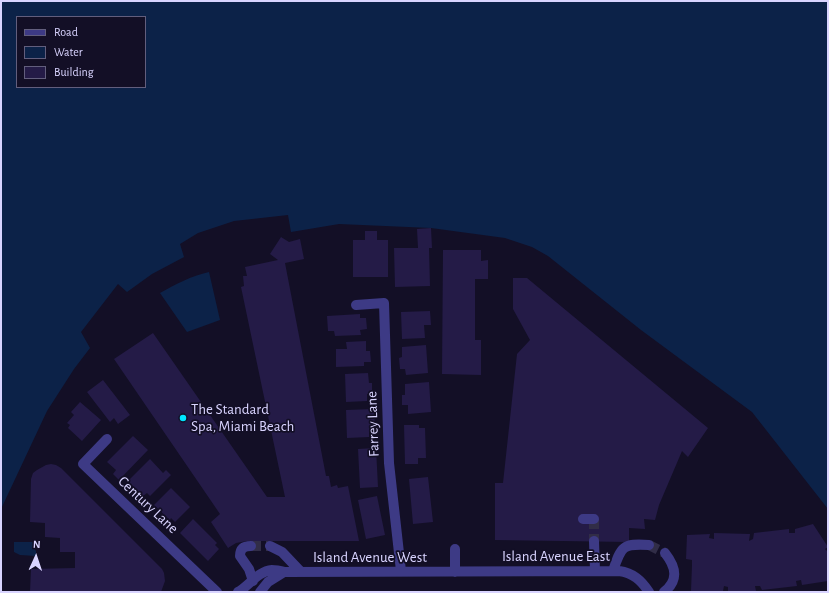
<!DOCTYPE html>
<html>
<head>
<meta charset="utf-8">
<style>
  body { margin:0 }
  #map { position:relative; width:829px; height:593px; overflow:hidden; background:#130f26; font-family:"Alegreya Sans",sans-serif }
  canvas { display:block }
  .frame { position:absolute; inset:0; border:2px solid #d9d4ff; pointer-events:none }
  .legend { position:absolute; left:16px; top:16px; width:130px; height:72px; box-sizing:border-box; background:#130f26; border:1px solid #625e7d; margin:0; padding:5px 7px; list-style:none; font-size:12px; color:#d9d4ff }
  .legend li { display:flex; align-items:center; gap:8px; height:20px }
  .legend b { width:20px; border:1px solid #625e7d }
  .north { position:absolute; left:16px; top:537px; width:40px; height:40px; -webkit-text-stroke:3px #130f26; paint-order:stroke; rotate:3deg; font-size:11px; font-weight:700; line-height:16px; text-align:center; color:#d9d4ff }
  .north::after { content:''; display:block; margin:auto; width:14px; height:18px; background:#d9d4ff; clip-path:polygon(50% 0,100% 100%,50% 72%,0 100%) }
</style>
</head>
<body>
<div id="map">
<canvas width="829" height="593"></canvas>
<div class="frame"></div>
<ul class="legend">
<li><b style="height:5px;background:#3d3a85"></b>Road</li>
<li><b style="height:11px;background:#0c2248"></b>Water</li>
<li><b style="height:11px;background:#241b47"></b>Building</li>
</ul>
<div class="north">N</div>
</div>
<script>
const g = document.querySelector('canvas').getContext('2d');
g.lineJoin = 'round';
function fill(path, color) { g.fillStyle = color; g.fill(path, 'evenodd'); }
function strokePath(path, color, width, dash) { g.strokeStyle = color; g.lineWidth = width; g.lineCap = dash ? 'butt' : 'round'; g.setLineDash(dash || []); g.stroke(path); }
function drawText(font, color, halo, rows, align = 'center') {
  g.font = font + ' "Alegreya Sans",sans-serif'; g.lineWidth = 3.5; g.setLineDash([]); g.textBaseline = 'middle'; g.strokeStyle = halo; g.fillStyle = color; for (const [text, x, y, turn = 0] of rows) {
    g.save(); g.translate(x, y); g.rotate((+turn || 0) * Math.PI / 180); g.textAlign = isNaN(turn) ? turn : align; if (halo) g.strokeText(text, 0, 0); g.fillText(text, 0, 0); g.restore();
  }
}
const water = new Path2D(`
  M1,1H828V509L752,412L641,330L548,256L532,247L505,238L431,228L339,224L291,232L288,215L234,221L198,233L180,244L184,257L152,274L127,292L118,284L81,332L90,348L74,369L47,411L1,509ZM17,17H145V87H17Z
  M209,272L220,320L187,332L160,293C176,284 191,276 209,272Z
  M14,542H33V547L36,551V556L20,555L14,552Z`);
const building = new Path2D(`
  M431,228L432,248H429L430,286L395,287L394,248H418L417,229Z
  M365,231H377V240H388V277H353V240H365Z
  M281,237L289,242L300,239L304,259L285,263L326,476H329L331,487L337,485L338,488L348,486L359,541H247L236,543L228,548L211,522L220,514L114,359L153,333L267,497H285L241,287L244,286L243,276H247L245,267L278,260L270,254Z
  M443,250H481V261L488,260V279H475V340H481V375L442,374Z
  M513,278H527L708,428L688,457L682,451L659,505L655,520L644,519L645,529L629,528V542L495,540V483H503L517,354L530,340L513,309Z
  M430,311L431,325H424L425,338L402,339L401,312Z
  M360,314V318H366L367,329L360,330L361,335L335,336L334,331H328L327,316Z
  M366,341V351H370L371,362H364V366L336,367V349H347L346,342Z
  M426,345L428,373L406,375L405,369H400L399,358L402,357V347Z
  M368,373L369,383H372V394H367V401L346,402L345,374Z
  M103,380L130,415L118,424L114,418L110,422L87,392Z
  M429,382L431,412L408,414V405H402V395H405V384Z
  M80,402L101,420L82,441L68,428L70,425L67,423L74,415L71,412Z
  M374,409L375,429H369V437L347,438L346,410Z
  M404,425H419V428H425L426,458H418V464H405Z
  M133,436L148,450L119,480L113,474L116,470L107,462Z
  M376,448L378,487L360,488L358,449Z
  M150,459L163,473L166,470L171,475L150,496L147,493L143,496L128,481Z
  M51,464L56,465L61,468L162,569L164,573L165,581L161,592H30L31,569L75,568V552H60V538L45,537V523L30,522L31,479L33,473L37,470L46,465Z
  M428,477L433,522L413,524L409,479Z
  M171,488L190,507L175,522L171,518L170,520L154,505Z
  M377,496L385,535L366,539L358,500Z
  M193,519L217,543L215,545L219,549L208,561L180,533Z
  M813,524L828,547L825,549L828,552V581L802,585L801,580L796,581L797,586L762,590L760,586H755L756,591L728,592V587L724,586L723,591H691L692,565V560L686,559L687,535L710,534L709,538L714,539V533L750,534L749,541L753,539L754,533L789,529V533H795V529Z`);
const minorTunnel = new Path2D(`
  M594,519V541
  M649,545L665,553
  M251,546H270`);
const minor = new Path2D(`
  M356,305L384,303L389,463L401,571
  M107,439L83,464L217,592
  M583,519H594
  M594,541L595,571
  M251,546C244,546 240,548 240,556L249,569L253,581
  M270,546L282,552L301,572
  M455,549V572
  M613,571C621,547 622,543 649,545
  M238,592C249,586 258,571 272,570C276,570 281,571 285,572L619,571C633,573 641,580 649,592
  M260,592L268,582L284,572
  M664,592C679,580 676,567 665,553`);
const markers = [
  [183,418,4,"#00e5ff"]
];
const poiNames = [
  ["The Standard",191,409],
  ["Spa, Miami Beach",191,426]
];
const streetNames = [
  ["Farrey Lane",373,424,-92],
  ["Century Lane",148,505,43],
  ["Island Avenue East",556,556],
  ["Island Avenue West",370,557]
];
fill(water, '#0c2248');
fill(building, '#241b47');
strokePath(minorTunnel, '#312d47', 10, [10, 5]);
strokePath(minor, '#3d3a85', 10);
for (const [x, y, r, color] of markers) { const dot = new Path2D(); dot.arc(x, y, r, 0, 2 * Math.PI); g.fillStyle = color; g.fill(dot); strokePath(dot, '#130f26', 1.5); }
drawText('15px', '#d9d4ff', '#130f26', poiNames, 'left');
drawText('15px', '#d9d4ff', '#130f26', streetNames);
</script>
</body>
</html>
